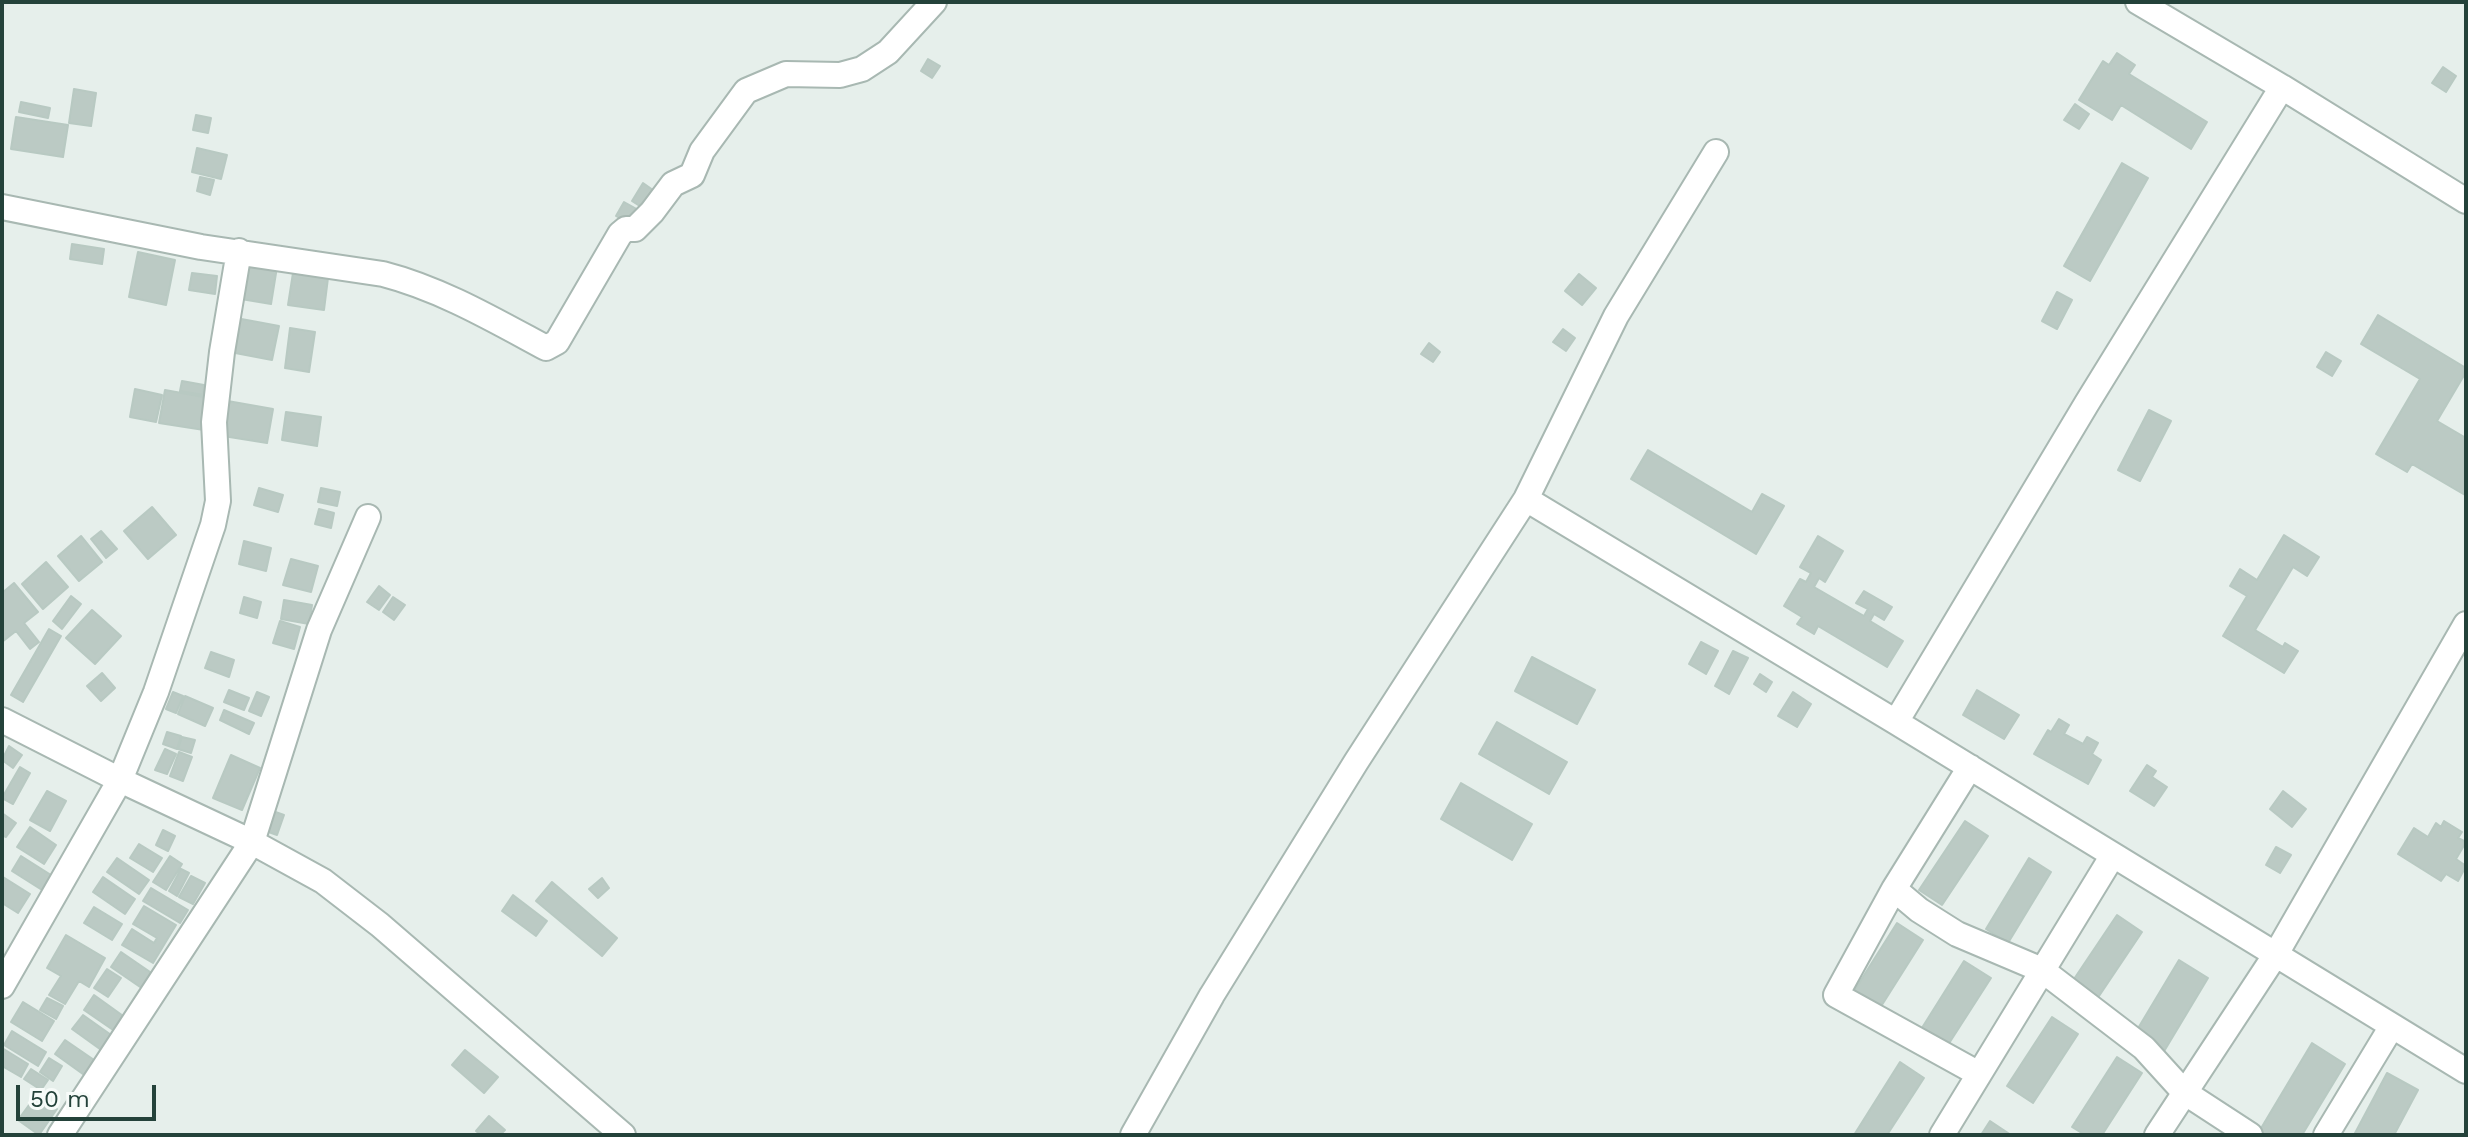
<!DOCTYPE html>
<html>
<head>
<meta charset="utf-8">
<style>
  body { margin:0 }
  #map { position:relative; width:2468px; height:1137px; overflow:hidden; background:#e6efeb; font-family:"Work Sans",sans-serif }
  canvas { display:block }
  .frame { position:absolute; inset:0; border:4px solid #24423a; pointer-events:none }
  .scale { position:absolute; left:16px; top:1085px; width:140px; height:36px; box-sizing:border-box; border:4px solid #24423a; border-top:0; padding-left:10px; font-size:24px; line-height:28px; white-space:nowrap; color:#24423a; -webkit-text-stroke:6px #f7fbf9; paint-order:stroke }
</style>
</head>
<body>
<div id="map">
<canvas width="2468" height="1137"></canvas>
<div class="frame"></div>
<div class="scale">50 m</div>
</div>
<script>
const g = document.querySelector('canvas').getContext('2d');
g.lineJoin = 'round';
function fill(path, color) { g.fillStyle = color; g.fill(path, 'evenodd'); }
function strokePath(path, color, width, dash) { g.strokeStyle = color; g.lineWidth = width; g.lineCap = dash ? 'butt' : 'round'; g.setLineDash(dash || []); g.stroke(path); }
const building = new Path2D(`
  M2117,53L2135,65L2129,74L2207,122L2191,149L2121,105L2112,120L2079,100L2103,61L2109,65Z
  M928,59L940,66L932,78L921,71Z
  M2443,67L2456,76L2446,92L2432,83Z
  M74,89L96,93L91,126L69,123Z
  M21,102L50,108L48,118L19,112Z
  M2075,104L2089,114L2079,129L2064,120Z
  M196,115L211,118L208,133L193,130Z
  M16,117L68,125L63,157L11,149Z
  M197,148L227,155L221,179L192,172Z
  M2122,163L2148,178L2090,281L2064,266Z
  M200,177L214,180L210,195L197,191Z
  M643,183L660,195L649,212L632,201Z
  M624,202L642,212L634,226L616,216Z
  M72,244L104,249L102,264L70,259Z
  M138,252L175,260L166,305L129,297Z
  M246,263L277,267L271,304L241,299Z
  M192,273L217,276L215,294L189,290Z
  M293,273L328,278L324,310L288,305Z
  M1579,274L1596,288L1582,305L1565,291Z
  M2057,292L2072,300L2057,329L2042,321Z
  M2378,315L2466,368V372L2437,421L2466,438L2465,495L2412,464L2407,472L2376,454L2420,379L2361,344Z
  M236,318L279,326L272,360L230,352Z
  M290,328L315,332L309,372L285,368Z
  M1563,329L1575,338L1566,351L1553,342Z
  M1429,343L1440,352L1433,362L1421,354Z
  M2326,352L2341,361L2332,376L2317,367Z
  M182,381L204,385L203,395L180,391Z
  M135,389L162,395L156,422L130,417Z
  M165,390L209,398L204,430L159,423Z
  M222,400L273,409L267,443L217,435Z
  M2149,410L2171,421L2140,481L2118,470Z
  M286,412L321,417L317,446L282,440Z
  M1648,450L1752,512L1762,494L1784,506L1756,554L1631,479Z
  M259,488L283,495L278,512L254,505Z
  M321,488L340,492L337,506L318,502Z
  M152,507L176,535L148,559L124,531Z
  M319,509L334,513L331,528L315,524Z
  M101,531L117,549L106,558L91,539Z
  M2284,535L2319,557L2307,576L2293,567L2255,630L2283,647L2285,643L2298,651L2284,673L2223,636L2247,596L2230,586L2240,569L2257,580Z
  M81,536L102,562L79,581L58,556Z
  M1818,536L1843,551L1825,582L1819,578L1814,587L1864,616L1868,609L1856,603L1864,591L1892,607L1884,620L1874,614L1870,621L1903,641L1887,667L1818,626L1814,634L1797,624L1802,617L1784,606L1800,579L1806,582L1811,573L1800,567Z
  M244,541L271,548L266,571L239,564Z
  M291,559L318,566L311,592L283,585Z
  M46,562L68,587L43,609L22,584Z
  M14,583L38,612L24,623L39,642L30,649L16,631L2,642V593Z
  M379,586L390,595L379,610L367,602Z
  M71,596L81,604L62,629L53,621Z
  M244,597L261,602L257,618L240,613Z
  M393,597L405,605L394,620L383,612Z
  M284,600L312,605L309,624L281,619Z
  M92,610L121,636L95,664L66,638Z
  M280,621L300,627L294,649L273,643Z
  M49,629L61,636L23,702L11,695Z
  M1701,642L1718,651L1706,674L1689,664Z
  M1733,651L1748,658L1729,694L1715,686Z
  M211,652L234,660L229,677L205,668Z
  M1532,657L1595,690L1577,724L1515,691Z
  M102,673L115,688L101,701L87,686Z
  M1760,674L1772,682L1766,692L1754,684Z
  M229,690L249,698L244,710L224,702Z
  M1977,690L2019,715L2004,739L1963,715Z
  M173,692L183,696L176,713L166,709Z
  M257,692L269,697L261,716L249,711Z
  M1793,692L1811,704L1797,727L1778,716Z
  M185,696L213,708L205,726L178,714Z
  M224,710L254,723L249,734L220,720Z
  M2059,719L2069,725L2064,734L2083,744L2087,737L2098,743L2092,754L2101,760L2088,784L2034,754L2048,730L2051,732Z
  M1497,722L1567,762L1549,794L1479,754Z
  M167,732L181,736L177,749L163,744Z
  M182,737L195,740L191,753L178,749Z
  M9,746L22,755L13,768L2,760Z
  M165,749L176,754L167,774L155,770Z
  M179,752L192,757L183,781L170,776Z
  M231,755L260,768L242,810L213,798Z
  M2147,765L2156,771L2152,777L2167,787L2154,806L2130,791Z
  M20,767L30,773L13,804L2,798Z
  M1461,783L1532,824L1512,860L1441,819Z
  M47,791L66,801L50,831L30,820Z
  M2283,791L2306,809L2292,827L2270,809Z
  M267,809L284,815L277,835L260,829Z
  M2,813L16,823L6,837L2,835Z
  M1965,821L1988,836L1942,905L1919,890Z
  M2444,821L2462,832L2458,838L2466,842L2456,859L2466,866L2458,881L2446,874L2441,881L2398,854L2414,828L2428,837L2436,823L2441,827Z
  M30,827L56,845L44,864L17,847Z
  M163,830L175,836L168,851L156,845Z
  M139,844L162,858L153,872L130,858Z
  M2276,847L2291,855L2280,873L2266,865Z
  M21,856L51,875L42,890L12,871Z
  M170,856L182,864L166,890L153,882Z
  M117,858L149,880L139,894L107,872Z
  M2029,858L2051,872L2008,943L1986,929Z
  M181,869L189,873L177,896L169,891Z
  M191,876L205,883L193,904L179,897Z
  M3,877L30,894L18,913L2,903Z
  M103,877L135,899L125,914L93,892Z
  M602,878L609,888L598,898L589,889Z
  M552,882L617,938L602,956L536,901Z
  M151,888L188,910L180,923L143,901Z
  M513,895L547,921L536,936L502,911Z
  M144,906L176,925L153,963L122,945L132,929L154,943L157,938L133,924Z
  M94,907L122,924L112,940L84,923Z
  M2117,915L2142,932L2095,1002L2070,985Z
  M1897,923L1923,940L1880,1008L1854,991Z
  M66,935L105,958L89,987L79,981L65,1004L49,995L61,976L47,968Z
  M121,952L153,974L143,989L111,967Z
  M2179,960L2208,978L2163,1053L2134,1035Z
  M1964,961L1991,978L1946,1048L1920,1031Z
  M107,969L121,978L108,997L94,988Z
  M94,995L126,1018L116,1032L84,1010Z
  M47,998L63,1006L56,1019L40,1010Z
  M23,1002L54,1021L42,1041L11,1022Z
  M83,1015L114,1037L104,1052L72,1029Z
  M2052,1017L2078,1034L2033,1103L2007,1086Z
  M12,1031L46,1052L38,1066L4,1045Z
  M65,1040L97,1062L87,1077L55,1054Z
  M2312,1043L2345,1064L2302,1135H2257Z
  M2,1048L28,1064L21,1077L2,1066Z
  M465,1050L498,1077L484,1093L452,1065Z
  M2117,1057L2142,1073L2102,1135H2085L2072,1127Z
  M49,1058L62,1066L53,1081L40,1072Z
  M1900,1062L1924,1078L1887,1135H1854Z
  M31,1069L48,1080L41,1090L24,1079Z
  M2387,1073L2418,1090L2394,1135H2354Z
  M37,1094L57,1109L39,1135L18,1120Z
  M489,1116L505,1130L500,1135H481L476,1131Z
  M1990,1121L2011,1135H1981Z`);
const minor = new Path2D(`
  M2138,2L2282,87
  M2,207L201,247L383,274C441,289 494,320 546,348L557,342L620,234L626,229H635L652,212L673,184L692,175L702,151L746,91L786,74L840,75L862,69L888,52L934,2
  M1526,499L1896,722L2466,1071
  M2,720L120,780L252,842L323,881L380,925L623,1135
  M1896,722L2087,403L2282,87L2466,201
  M1970,767L1894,889L1836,995L1979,1074
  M1894,889L1919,910L1957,934L2042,970L2144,1048L2184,1092L2250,1135
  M2,986L120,780L156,692L213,525L218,501L214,422L222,352L239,251
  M60,1135L252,842L319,630L368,517
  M1133,1135L1212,995L1356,762L1526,499L1616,316L1716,152
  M1942,1135L2113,855
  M2157,1135L2276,954L2466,624
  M2326,1135L2392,1026`);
fill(building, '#bbcac4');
strokePath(building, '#b8c9c2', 2);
strokePath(minor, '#a8b8b2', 28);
strokePath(minor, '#fff', 24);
</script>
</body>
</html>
